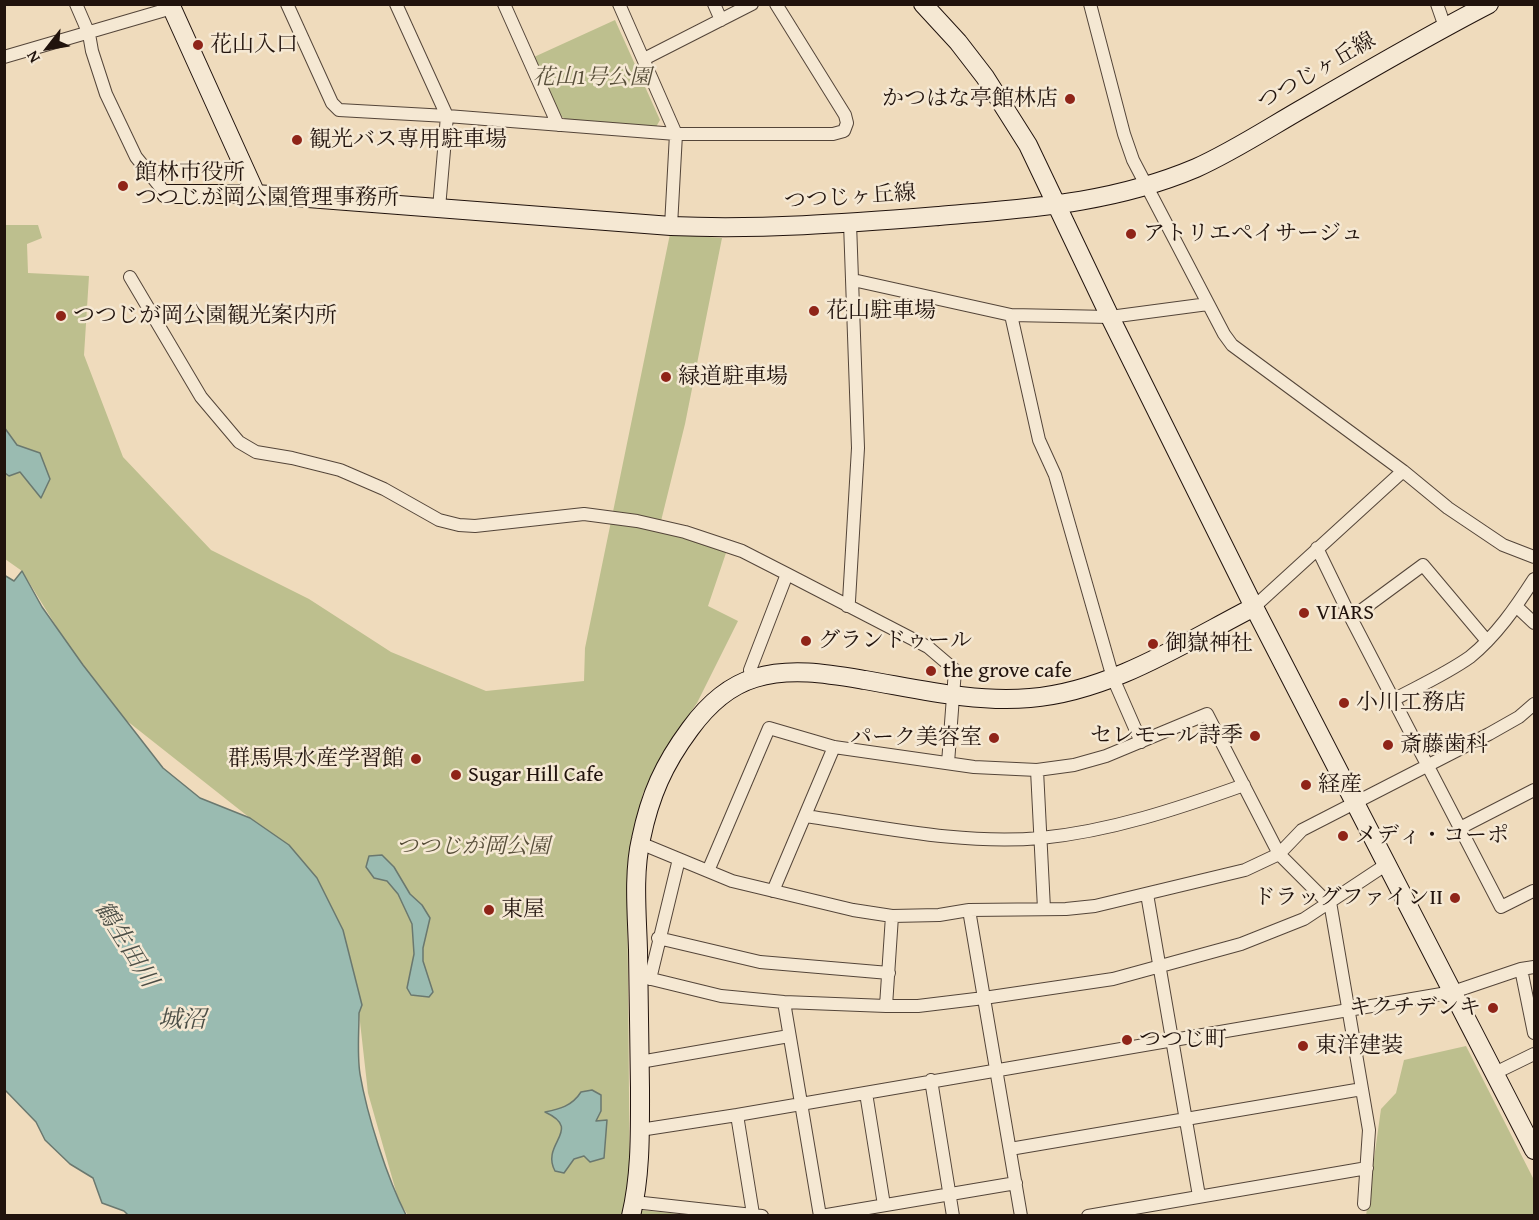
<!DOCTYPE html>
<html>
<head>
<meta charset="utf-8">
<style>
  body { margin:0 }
  #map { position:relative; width:1539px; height:1220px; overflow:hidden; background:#efdbbc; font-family:"Gentium Book Plus",serif }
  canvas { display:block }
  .frame { position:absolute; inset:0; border:6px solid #21130d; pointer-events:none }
  .north { position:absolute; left:18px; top:18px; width:60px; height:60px; -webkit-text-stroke:4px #f5e8d3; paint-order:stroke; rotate:239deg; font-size:16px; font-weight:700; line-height:24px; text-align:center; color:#21130d }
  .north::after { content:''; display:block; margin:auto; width:21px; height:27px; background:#21130d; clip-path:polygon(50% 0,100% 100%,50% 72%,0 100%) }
</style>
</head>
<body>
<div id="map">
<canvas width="1539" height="1220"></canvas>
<div class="frame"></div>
<div class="north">N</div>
</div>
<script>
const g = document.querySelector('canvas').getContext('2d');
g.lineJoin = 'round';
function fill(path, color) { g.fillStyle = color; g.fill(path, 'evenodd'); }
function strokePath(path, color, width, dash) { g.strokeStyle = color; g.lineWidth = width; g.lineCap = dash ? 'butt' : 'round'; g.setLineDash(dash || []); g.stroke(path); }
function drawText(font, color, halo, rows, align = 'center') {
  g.font = font + ' "Gentium Book Plus","Noto Serif JP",serif'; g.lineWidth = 5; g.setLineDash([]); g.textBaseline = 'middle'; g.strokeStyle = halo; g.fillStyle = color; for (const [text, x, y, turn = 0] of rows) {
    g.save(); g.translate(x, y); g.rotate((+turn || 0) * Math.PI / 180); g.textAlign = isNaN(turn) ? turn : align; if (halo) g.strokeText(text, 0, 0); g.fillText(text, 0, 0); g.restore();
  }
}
const green = new Path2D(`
  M615,20L660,120L656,127L566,120L561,116L534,57Z
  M5,225H38L42,238L27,244L28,273L89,276L84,355L123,457L211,550L309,599L391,652L486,691L584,681L585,648L670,234L722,238L685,424L661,521L727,550L708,606L738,621L697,703L676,733L643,793L627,867L630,1209L690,1215H408L399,1202L368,1093L359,1013L323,893L250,818L103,702L22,571L5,559Z
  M1466,1046L1534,1180V1215L1366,1216L1381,1109L1396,1093L1404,1060Z`);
const water = new Path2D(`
  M4,427L17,445L40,453L50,479L41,498L20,472L9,476L5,473Z
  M22,571L42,607L83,665L163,768L200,798L250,818L289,845L317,878L343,930L362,1005L359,1013C359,1033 357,1055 360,1074C367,1115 387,1178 406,1215H128L124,1211L102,1203L93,1178L70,1164L45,1140L36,1122L5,1090L4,575L14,581Z
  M382,855L394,867L410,894L422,905L430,918L423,948V961L433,992L429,997L411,995L407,988L414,954L412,924L398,894L387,881L374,878L366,867L369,856Z
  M592,1090L601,1095V1111L596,1121L607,1120L604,1158L590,1162L584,1156L574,1159L564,1173L555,1171C540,1143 584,1130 545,1112C560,1109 572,1106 581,1092Z`);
const street = new Path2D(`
  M76,4L89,34L92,51L106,94L136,157L166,194
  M287,4L332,103L339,110L447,116L676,134H833L844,131L847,123L845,115L776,4
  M396,4L447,116L439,208
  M504,4L558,125
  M619,4L676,134L671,226
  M714,4L721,20
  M1090,4L1124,134L1133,160L1224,334L1232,345L1403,471L1448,508L1503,545L1534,557
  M1437,4L1445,27
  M4,57L172,8
  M644,59L752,4
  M130,277L201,397L239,442L256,452L292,458L340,470L384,489L439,520L459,525L475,526L584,514L637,521L685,532L742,551L787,574L928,647L955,670L948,763
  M853,280L1011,315L1110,317L1208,304
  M1011,315L1039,440L1055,475L1113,678L1141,742
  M1317,548L1351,618L1501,907L1533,891
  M847,606L849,601L858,448L850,223
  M1254,607L1403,471
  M1517,607L1534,623
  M1351,618L1423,565L1487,641
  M751,679L750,670L787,574
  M1393,700C1419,686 1446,674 1470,657C1496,636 1516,607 1534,579
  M1037,770L1044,909
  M805,816C882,827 962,845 1041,838C1111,831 1177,809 1244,785
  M1460,828L1534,790
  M640,843L732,881L853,910L892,916L939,915L969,910L1066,909L1095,906L1245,870L1279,854L1302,830L1489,734L1519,717L1534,704
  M708,871L769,728L834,747L974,767L1037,770L1074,765L1106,756L1207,714L1279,854L1328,903
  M773,891L834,747
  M1147,894L1199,1196
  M1330,902L1369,1130L1364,1204
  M969,910L1021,1216
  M658,938L760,962L889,973
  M1521,969L1534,1033
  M639,976L721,996L784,1002L886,1006H918L984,998L1113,979L1241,944L1304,919L1387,864
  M650,979L679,859
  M784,1002L820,1216
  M886,1006L892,916
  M640,1062L789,1036
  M1495,1073L1534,1054
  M931,1080L953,1216
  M866,1093L884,1205
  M737,1115L753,1214
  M640,1130L737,1115L1453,992L1521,969L1534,967
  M1010,1149L1362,1089
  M634,1202L762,1216
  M821,1216L1016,1183
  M1088,1216L1367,1168`);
const secondary = new Path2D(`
  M170,4L256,194
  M923,4L958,42L985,77L1028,145L1110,317L1254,607L1534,1150
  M166,194H256L671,226C761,230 849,223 939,216C1029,208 1111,204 1196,168C1234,151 1270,127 1307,106C1367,71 1427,36 1489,4
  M631,1216C641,1174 640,1131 640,1088C639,1042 639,996 638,950C637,915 633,873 641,839C650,795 664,764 690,729C706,707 728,686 755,678C791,667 829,674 865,680C918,689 975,703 1030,698C1109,692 1184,643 1254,607`);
const markers = [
  [198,45,6,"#8f2418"],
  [1070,99,6,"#8f2418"],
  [297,140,6,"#8f2418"],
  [123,186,6,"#8f2418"],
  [1131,234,6,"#8f2418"],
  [814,311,6,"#8f2418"],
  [61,316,6,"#8f2418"],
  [666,377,6,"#8f2418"],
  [1304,613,6,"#8f2418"],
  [806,641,6,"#8f2418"],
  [1153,644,6,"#8f2418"],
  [931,671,6,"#8f2418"],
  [1344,703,6,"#8f2418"],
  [1255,736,6,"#8f2418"],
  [994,738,6,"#8f2418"],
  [1388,745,6,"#8f2418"],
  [416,759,6,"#8f2418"],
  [456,775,6,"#8f2418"],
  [1306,785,6,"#8f2418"],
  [1343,836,6,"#8f2418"],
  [1455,898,6,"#8f2418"],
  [489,910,6,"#8f2418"],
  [1493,1008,6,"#8f2418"],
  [1127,1040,6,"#8f2418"],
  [1303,1046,6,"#8f2418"]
];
const poiNames = [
  ["花山入口",210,45],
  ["かつはな亭館林店",1058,99,"right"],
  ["観光バス専用駐車場",309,140],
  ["館林市役所",135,173],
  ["つつじが岡公園管理事務所",135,198],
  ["アトリエペイサージュ",1143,234],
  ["花山駐車場",826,311],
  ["つつじが岡公園観光案内所",73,316],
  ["緑道駐車場",678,377],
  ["VIARS",1316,613],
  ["グランドゥール",818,641],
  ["御嶽神社",1165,644],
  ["the grove cafe",943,671],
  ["小川工務店",1356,703],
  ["セレモール詩季",1243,736,"right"],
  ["パーク美容室",982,738,"right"],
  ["斎藤歯科",1400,745],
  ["群馬県水産学習館",404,759,"right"],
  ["Sugar Hill Cafe",468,775],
  ["経産",1318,785],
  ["メディ・コーポ",1355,836],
  ["ドラッグファインII",1443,898,"right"],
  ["東屋",501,910],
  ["キクチデンキ",1481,1008,"right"],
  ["つつじ町",1139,1040],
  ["東洋建装",1315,1046]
];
const streetNames = [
  ["つつじヶ丘線",1317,72,-30],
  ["つつじヶ丘線",850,198,-4]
];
const parkNames = [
  ["花山1号公園",592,78],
  ["つつじが岡公園",473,847]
];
const waterNames = [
  ["鶴生田川",125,945,58],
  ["城沼",182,1021]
];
fill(green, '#bdbf8e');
fill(water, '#9abbb1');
strokePath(water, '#6a786f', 1.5);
strokePath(street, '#544539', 14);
strokePath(secondary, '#21130d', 20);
strokePath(street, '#f5e8d3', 12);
strokePath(secondary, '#f5e8d3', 18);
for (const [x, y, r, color] of markers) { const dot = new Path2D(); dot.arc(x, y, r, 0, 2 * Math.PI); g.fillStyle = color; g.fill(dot); strokePath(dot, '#f5e8d3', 2); }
drawText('22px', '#21130d', '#f5e8d3', poiNames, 'left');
drawText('22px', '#21130d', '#f5e8d3', streetNames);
drawText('italic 22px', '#584f3a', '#f5e8d3', parkNames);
drawText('italic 24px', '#4b4e46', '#f5e8d3', waterNames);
</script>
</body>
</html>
